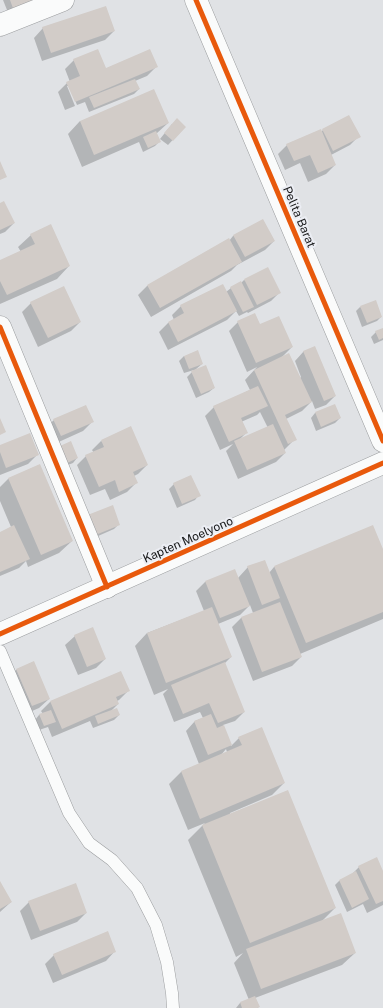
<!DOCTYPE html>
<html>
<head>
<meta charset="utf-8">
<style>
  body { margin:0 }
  canvas { display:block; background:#e0e2e5 }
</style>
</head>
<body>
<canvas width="383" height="1008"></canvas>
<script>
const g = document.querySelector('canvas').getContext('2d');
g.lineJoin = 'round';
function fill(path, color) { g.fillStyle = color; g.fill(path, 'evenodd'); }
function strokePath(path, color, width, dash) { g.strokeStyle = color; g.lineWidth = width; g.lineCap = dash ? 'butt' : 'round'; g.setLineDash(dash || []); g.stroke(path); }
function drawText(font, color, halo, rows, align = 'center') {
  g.font = font + ' "Public Sans",sans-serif'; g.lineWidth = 4; g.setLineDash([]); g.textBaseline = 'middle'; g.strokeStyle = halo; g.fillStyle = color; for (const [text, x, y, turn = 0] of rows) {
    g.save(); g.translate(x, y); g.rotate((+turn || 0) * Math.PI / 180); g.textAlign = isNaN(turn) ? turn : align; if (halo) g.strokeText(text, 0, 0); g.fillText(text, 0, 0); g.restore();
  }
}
const shadow = new Path2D(`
  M3,0H34L9,15Z
  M43,28L114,31L105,40L42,61L34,38Z
  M74,60L106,69L156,67L147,76L135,81L139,89L134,94L89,112L85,102L77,105L69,86H67L75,106L65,110L58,92L67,83L70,82L65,69Z
  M80,121L168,123L156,134L159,142L155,146L143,152L139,142L82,167L68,134Z
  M172,124L185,127L168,145L160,139Z
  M323,130L359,136L350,145L331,155L335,165L326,174L308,182L300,163L285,170L278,154L287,145L321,132Z
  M0,204L14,223L5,232L0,234Z
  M263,221L274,241L265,250L237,265L231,271L151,317L138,295L147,286L228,240L229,241L233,236Z
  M31,235L69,266L57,279L0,304V261L21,252L18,247Z
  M244,280L280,292L271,301L248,313L247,312L239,316L236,311L227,320L168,350L159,332L168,323L174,320L172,315L181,306L226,292L231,288L241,283Z
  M31,303L80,322L71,331L38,347L22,312Z
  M360,307L381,317L377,321L362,327L356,311Z
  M238,322L260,326L292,347L281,358L300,378L301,377L295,361L304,351L335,396L326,405L315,409L312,401L302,411L286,419L295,439L284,450L285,453L276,462L238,479L226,451L233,444L220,450L205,416L214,407L250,390L245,380L257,367L247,372L229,331ZM260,412L268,428L239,440L246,433L241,422L257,415Z
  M383,329V340L374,344L371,337L376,332Z
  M184,356L202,364L195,370L214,388L209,392L196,398L187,377L194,370L184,373L179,361Z
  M335,406L340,418L335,423L316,431L311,418L315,413Z
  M54,420L92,422L83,431L52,445L44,429Z
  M101,441L147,465L138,474L134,476L136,483L127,492L110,500L105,489L90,495L77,465L86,456L94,453L92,450Z
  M0,446L37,455L28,464L0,475Z
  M61,447L77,458L73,463L63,467Z
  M39,465L72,541L59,553L28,567L26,561L19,568L0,576V533L11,527L0,501V487L8,479Z
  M174,484L199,495L195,500L177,508L169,489Z
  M112,506L119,524L114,529L89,540Z
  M383,552V619L300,654L301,657L292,666L253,681L232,627L241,618L253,613L250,605L240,615L218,624L231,657L224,664L244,712L235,721L223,725L231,746L239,738L284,783L272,795L230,813V815L335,908L321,922L355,953L342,965L255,998L259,1007L257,1008H236L240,1003L249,1000L234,963L243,953L236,957L188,840L205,823L188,830L169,784L181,772L199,764L186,731L195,721L203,718L200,712L174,722L163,694L168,689L154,695L135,646L147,633L204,611L196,591L205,582L238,578L248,567L269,573L274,567ZM226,749L227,752L221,755Z
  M75,636L105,659L96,668L78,675L65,645Z
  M33,662L49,699L39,708L23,715L7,679L16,670Z
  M128,691L119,700L117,701L118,704L111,711L119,715L114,720L93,728L90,721L52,737L48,727L39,730L35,720L39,715L43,714L41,711L50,702Z
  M359,867L383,873V905L367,913L363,904L347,912L335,885L339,881L350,876Z
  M0,883L11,902L0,912Z
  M29,902L86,913L77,922L31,940L20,911Z
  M115,951L106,961L53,983L45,964L54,955Z`);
const building = new Path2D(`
  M10,0H35L14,11Z
  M106,6L115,31L51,53L42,27Z
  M98,49L106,68L150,49L158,67L75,102L66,82L80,76L73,59Z
  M135,79L140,89L94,108L89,97Z
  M154,89L169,123L94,155L80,121Z
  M349,115L361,137L333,151L322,129Z
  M177,118L186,127L173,141L164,133Z
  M321,129L336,165L318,173L310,155L294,161L286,144Z
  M156,131L161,142L148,148L143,137Z
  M0,161L7,177L0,180Z
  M4,201L15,223L0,230V203Z
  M263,219L275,241L245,257L233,235Z
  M51,224L70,266L7,295L0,281V260L35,244L30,234Z
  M229,238L242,262L160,308L147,285Z
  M268,267L281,293L257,305L244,279Z
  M241,281L254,307L243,312L230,287Z
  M223,284L237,311L178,342L168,322L184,313L180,305Z
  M64,286L81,322L48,338L30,302Z
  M376,300L382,317L367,323L360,306Z
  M255,313L260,324L279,316L293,347L256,363L237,321Z
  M383,328V338L379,340L375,331Z
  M315,346L336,396L324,401L303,351Z
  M198,350L203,364L189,369L184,356Z
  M289,353L312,402L285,415L297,440L288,444L254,370Z
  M206,365L215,388L201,394L191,371Z
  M258,386L268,406L241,418L248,433L229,442L213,406Z
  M335,404L341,418L321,427L315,412Z
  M86,405L94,422L61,436L53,419Z
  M0,418L6,432L0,435Z
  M273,424L286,453L247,470L234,441Z
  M131,426L148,465L133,472L138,483L119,492L115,480L99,487L85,455L104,447L101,440Z
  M30,433L39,455L6,468L0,452V445Z
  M71,441L78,458L67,463L60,446Z
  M40,464L73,541L41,555L8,478Z
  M191,475L201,496L182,504L173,483Z
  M113,505L120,525L93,536L85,516Z
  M14,525L30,559L0,572V532Z
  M373,525L383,549V612L306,643L274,566Z
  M265,560L280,598L262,605L247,566Z
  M235,569L250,606L220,618L205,581Z
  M280,602L302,657L262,672L241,617Z
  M212,607L232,657L166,683L147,633Z
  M93,627L106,659L87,667L74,635Z
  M34,661L50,699L32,706L16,669Z
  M225,662L245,712L218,723L209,703L183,714L171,685Z
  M121,671L130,691L116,697L119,704L62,729L50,701Z
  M117,708L120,715L98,724L95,716Z
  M51,710L56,722L44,726L39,714Z
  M211,714L217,728L224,725L232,745L208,755L194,721Z
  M262,727L285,783L200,819L181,771L242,745L238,737Z
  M288,790L336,908L250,943L202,825Z
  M377,857L383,871V901L376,904L358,866Z
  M356,871L369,899L352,908L339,880Z
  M0,881L12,902L0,909Z
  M76,883L87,913L40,931L28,901Z
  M341,913L356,953L261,989L246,949Z
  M108,931L116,952L62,975L53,954Z
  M255,996L260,1007L257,1008H242L240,1002Z`);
const service = new Path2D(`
  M0,651L69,813L89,843L112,860L137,888L156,925L167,962L172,993L173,1008`);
const minor = new Path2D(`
  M0,25L63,0
  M0,327L107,587`);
const tertiary = new Path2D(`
  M196,0L383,441
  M0,634L383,463`);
const cycleway = new Path2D(`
  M196,0L383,441
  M0,327L107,587
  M0,634L383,463`);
const streetNames = [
  ["Pelita Barat",299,217,67],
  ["Kapten Moelyono",188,540,-24]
];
fill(shadow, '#0003');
fill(building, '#d2ccc8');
strokePath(service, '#9b9d9f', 13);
strokePath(minor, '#9b9d9f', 23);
strokePath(tertiary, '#9b9d9f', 23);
strokePath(service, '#fafbfb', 12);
strokePath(minor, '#fafbfb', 22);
strokePath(tertiary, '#fafbfb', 22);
strokePath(cycleway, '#e8590c', 5);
drawText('12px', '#18191a', '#eceef4', streetNames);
</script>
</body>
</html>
